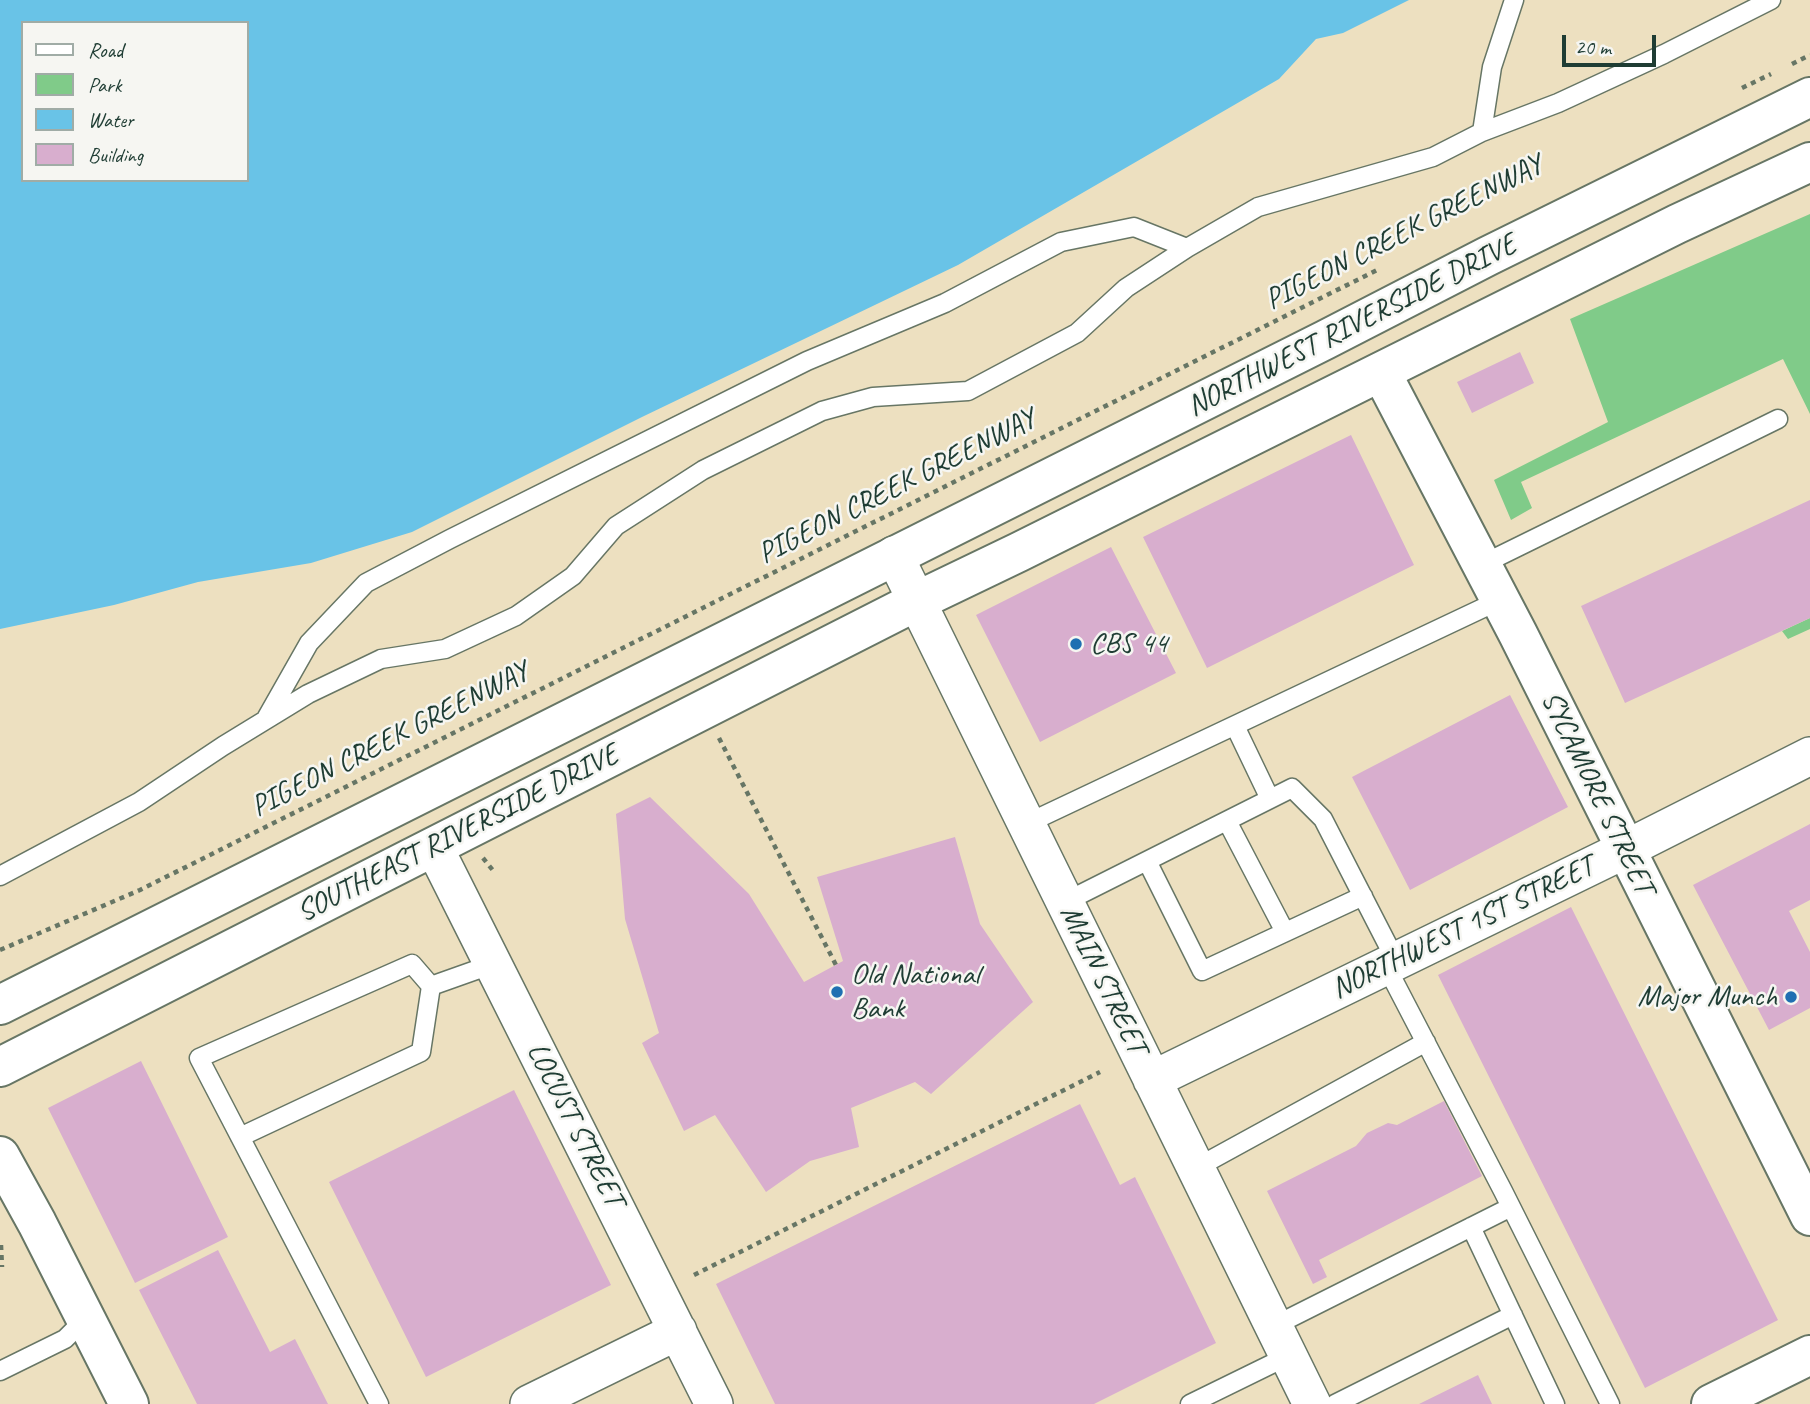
<!DOCTYPE html>
<html>
<head>
<meta charset="utf-8">
<style>
  body { margin:0 }
  #map { position:relative; width:1810px; height:1404px; overflow:hidden; background:#ede0c0; font-family:Caveat,sans-serif }
  canvas { display:block }
  .legend { position:absolute; left:21px; top:21px; width:228px; height:161px; box-sizing:border-box; background:#f6f6f2; border:2px solid #a0aca6; margin:0; padding:9px 12px; list-style:none; font-size:21px; color:#1f3d34 }
  .legend li { display:flex; align-items:center; gap:14px; height:35px }
  .legend b { width:35px; border:2px solid #a0aca6 }
  .scale { position:absolute; left:1562px; top:35px; width:94px; height:32px; box-sizing:border-box; border:4px solid #1f3d34; border-top:0; padding-left:9px; font-size:21px; line-height:24px; white-space:nowrap; color:#1f3d34; -webkit-text-stroke:5px #f6f6f2; paint-order:stroke }
</style>
</head>
<body>
<div id="map">
<canvas width="1810" height="1404"></canvas>
<ul class="legend">
<li><b style="height:9px;background:#fff"></b>Road</li>
<li><b style="height:19px;background:#80cb89"></b>Park</li>
<li><b style="height:19px;background:#69c3e7"></b>Water</li>
<li><b style="height:19px;background:#d8aece"></b>Building</li>
</ul>
<div class="scale">20 m</div>
</div>
<script>
const g = document.querySelector('canvas').getContext('2d');
g.lineJoin = 'round';
function fill(path, color) { g.fillStyle = color; g.fill(path, 'evenodd'); }
function strokePath(path, color, width, dash) { g.strokeStyle = color; g.lineWidth = width; g.lineCap = dash ? 'butt' : 'round'; g.setLineDash(dash || []); g.stroke(path); }
function drawText(font, color, halo, rows, align = 'center') {
  g.font = font + ' Caveat,sans-serif'; g.lineWidth = 5; g.setLineDash([]); g.textBaseline = 'middle'; g.strokeStyle = halo; g.fillStyle = color; for (const [text, x, y, turn = 0] of rows) {
    g.save(); g.translate(x, y); g.rotate((+turn || 0) * Math.PI / 180); g.textAlign = isNaN(turn) ? turn : align; if (halo) g.strokeText(text, 0, 0); g.fillText(text, 0, 0); g.restore();
  }
}
const green = new Path2D(`
  M1810,214V414L1783,359L1521,482L1532,508L1511,520L1494,480L1608,422L1570,319Z
  M1810,618V629L1788,639L1782,631Z`);
const water = new Path2D(`
  M0,0H1409L1343,33L1316,39L1279,79L958,265L642,417L412,532L311,563L198,582L114,605L0,629ZM23,23H247V180H23Z`);
const building = new Path2D(`
  M1520,352L1534,383L1472,413L1457,382Z
  M1351,435L1414,565L1207,668L1143,537Z
  M1810,500V618L1625,703L1581,606Z
  M1111,547L1176,673L1040,742L976,615Z
  M1510,695L1568,807L1410,890L1352,777Z
  M650,797L749,894L804,982L843,961L817,877L955,837L980,924L1033,1002L931,1094L915,1082L851,1108L859,1147L810,1161L766,1192L715,1115L684,1131L642,1043L659,1033L625,919L616,814Z
  M1810,824V900L1789,911L1810,952V1008L1769,1030L1693,885Z
  M1571,907L1778,1320L1645,1388L1438,975Z
  M141,1061L228,1237L135,1283L48,1108Z
  M514,1090L611,1285L426,1377L329,1182Z
  M1444,1101L1482,1176L1319,1260L1327,1277L1313,1284L1267,1191L1356,1146L1367,1133L1388,1123L1397,1125Z
  M1080,1104L1120,1185L1135,1177L1216,1343L1094,1404H775L716,1284Z
  M218,1250L270,1352L295,1339L328,1404H197L139,1290Z
  M1478,1375L1492,1404H1419Z`);
const path = new Path2D(`
  M1792,64L1810,55
  M1742,88L1771,74
  M719,738L836,965
  M483,858L495,873
  M0,950L140,890L1377,270
  M1,1245L2,1267
  M694,1275L1100,1072`);
const lane = new Path2D(`
  M1482,132L1492,67L1514,0
  M1481,565L1778,419
  M267,717L309,643L366,583L450,539L807,361L945,303L1061,242L1134,227L1187,248
  M1235,726L1270,799
  M1227,821L1285,932
  M1026,824L1500,600
  M1147,861L1202,971L1363,896
  M0,876L139,802L223,746L308,694L381,659L445,649L516,616L573,576L616,526L703,470L822,411L873,397L968,391L1077,333L1126,288L1187,248L1258,207L1433,157L1482,132L1558,103L1664,54L1771,0
  M1065,902L1292,788L1323,819L1396,961
  M1386,966L1503,1191L1610,1404
  M240,1137L421,1052L431,986
  M1196,1168L1426,1042
  M1471,1227L1555,1404
  M1274,1326L1511,1207
  M0,1371L65,1339L85,1319
  M379,1404L199,1058L412,964L431,986L493,964
  M1190,1404L1288,1356
  M1335,1404L1513,1315`);
const street = new Path2D(`
  M894,555L1312,1404
  M434,847L714,1404
  M1152,1080L1624,850L1810,756
  M529,1404L678,1331`);
const secondary = new Path2D(`
  M1381,372L1518,634L1810,1216
  M0,1156L37,1223L129,1404
  M1711,1404L1810,1355`);
const highway = new Path2D(`
  M0,1005L1325,340L1488,256L1810,97
  M0,1067L917,601L1019,552L1677,224L1810,162`);
const markers = [
  [1076,644,7,"#1f6fb2"],
  [837,992,7,"#1f6fb2"],
  [1791,997,7,"#1f6fb2"]
];
const streetNames = [
  ["PIGEON CREEK GREENWAY",1404,233,-27],
  ["NORTHWEST RIVERSIDE DRIVE",1352,326,-27],
  ["PIGEON CREEK GREENWAY",897,487,-27],
  ["PIGEON CREEK GREENWAY",390,740,-27],
  ["SYCAMORE STREET",1597,793,64],
  ["SOUTHEAST RIVERSIDE DRIVE",458,834,-27],
  ["NORTHWEST 1ST STREET",1463,928,-26],
  ["MAIN STREET",1103,980,64],
  ["LOCUST STREET",575,1125,63]
];
const poiNames = [
  ["CBS 44",1090,644],
  ["Old National",851,975],
  ["Bank",851,1009],
  ["Major Munch",1777,997,"right"]
];
fill(green, '#80cb89');
fill(water, '#69c3e7');
fill(building, '#d8aece');
strokePath(lane, '#677665', 21);
strokePath(street, '#677665', 40);
strokePath(secondary, '#677665', 42);
strokePath(highway, '#677665', 42);
strokePath(path, '#677665', 4.5, [5, 5]);
strokePath(lane, '#fff', 18);
strokePath(street, '#fff', 37);
strokePath(secondary, '#fff', 38);
strokePath(highway, '#fff', 38);
for (const [x, y, r, color] of markers) { const dot = new Path2D(); dot.arc(x, y, r, 0, 2 * Math.PI); g.fillStyle = color; g.fill(dot); strokePath(dot, '#f6f6f2', 2.5); }
drawText('30px', '#1f3d34', '#f6f6f2', streetNames);
drawText('30px', '#1f3d34', '#f6f6f2', poiNames, 'left');
</script>
</body>
</html>
